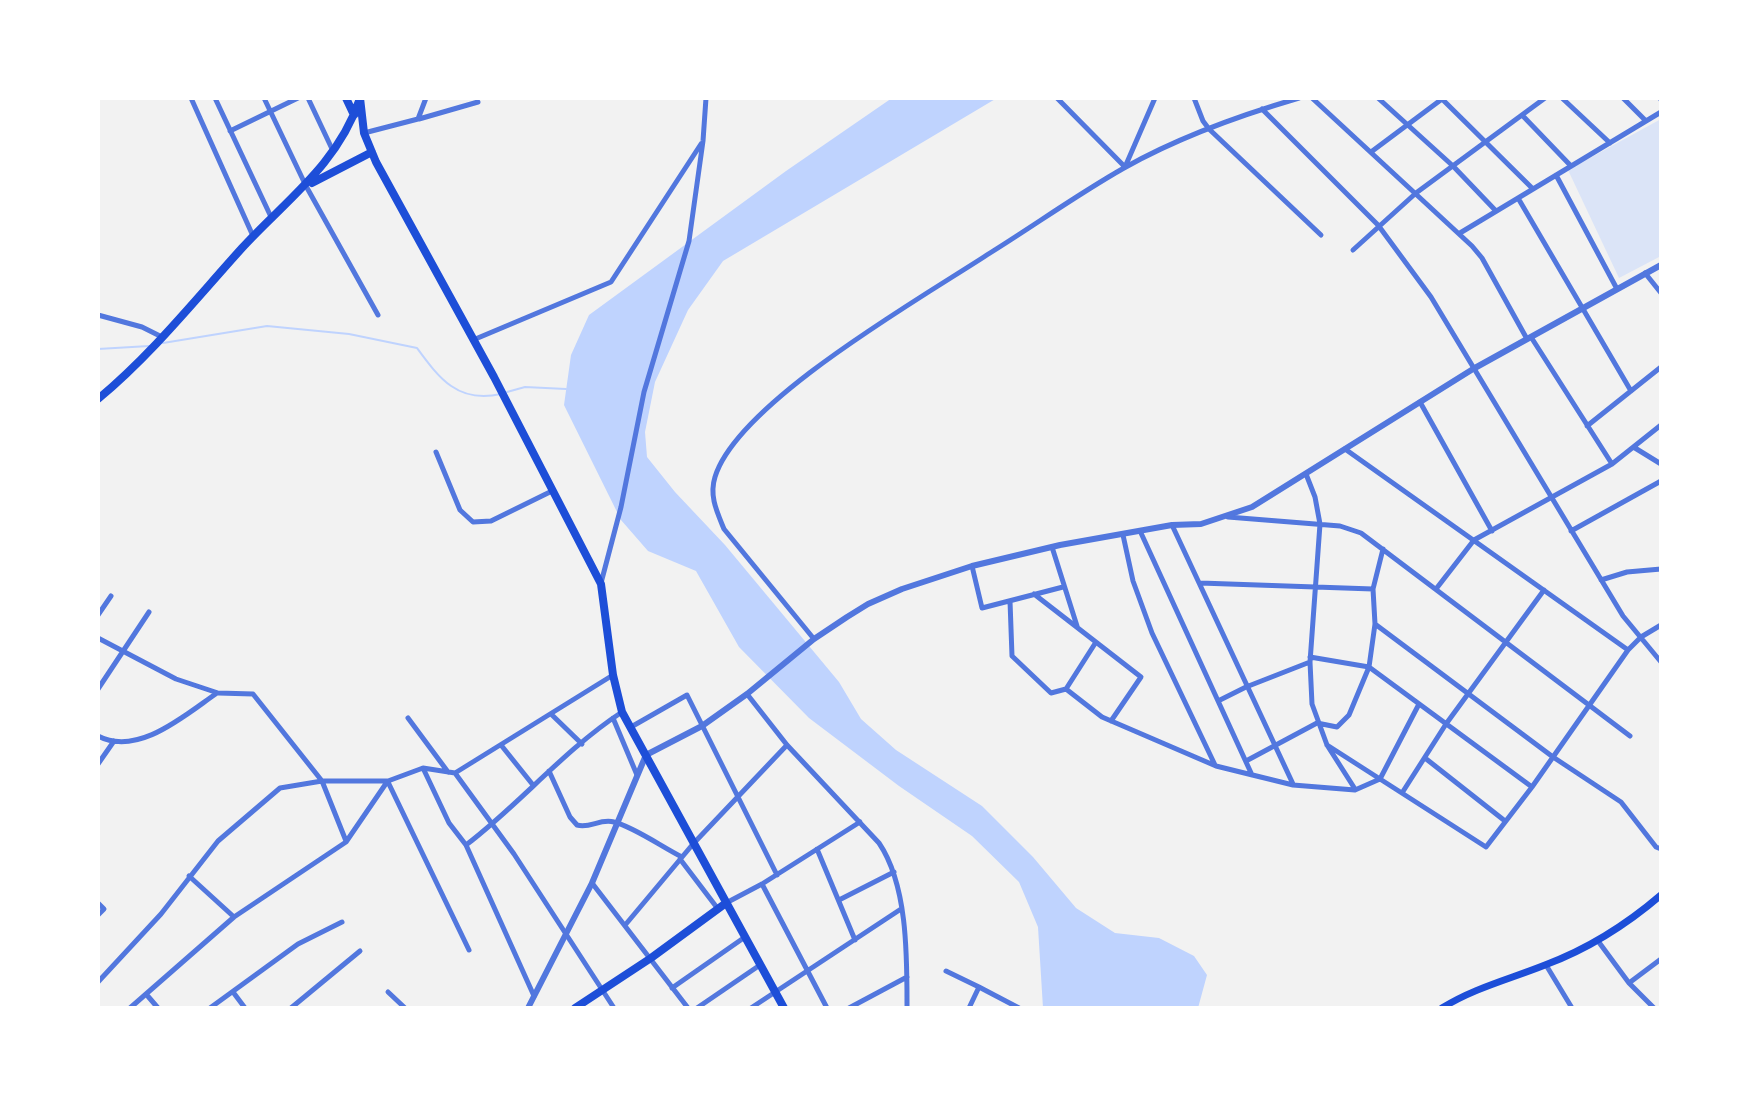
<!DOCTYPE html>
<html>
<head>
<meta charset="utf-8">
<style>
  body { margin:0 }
  #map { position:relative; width:1759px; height:1106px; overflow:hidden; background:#f2f2f2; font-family:"Open Sans",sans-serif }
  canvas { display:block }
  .frame { position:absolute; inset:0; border:100px solid #fff; pointer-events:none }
</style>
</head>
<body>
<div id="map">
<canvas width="1759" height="1106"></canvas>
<div class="frame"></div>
</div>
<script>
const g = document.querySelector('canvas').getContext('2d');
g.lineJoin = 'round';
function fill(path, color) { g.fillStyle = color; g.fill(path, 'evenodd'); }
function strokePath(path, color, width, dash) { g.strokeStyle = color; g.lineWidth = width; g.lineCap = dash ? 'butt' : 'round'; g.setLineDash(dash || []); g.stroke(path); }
const green = new Path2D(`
  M1661,119V256L1619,278L1568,170Z`);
const water = new Path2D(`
  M892,98H997L723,261L688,310L655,382L645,432L647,457L675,492L725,545L839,682L861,719L896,750L982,806L1033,857L1076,908L1115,933L1159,938L1194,956L1207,975L1198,1008H1043L1038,927L1019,882L972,836L899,786L809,718L739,647L696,571L648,551L621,520L564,405L571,355L589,315L786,171Z`);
const stream = new Path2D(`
  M163,343L267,326L349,334L417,348C439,378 458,404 501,394
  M98,349L149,346
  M507,392L525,387L566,389`);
const minor = new Path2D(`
  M191,98L253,236
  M215,98L272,219
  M264,98L306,186L378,315
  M308,98L333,151
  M1057,98L1125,167L1155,98
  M1194,98L1203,121L1209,129L1321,235
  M1312,98L1472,246L1482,258L1527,339
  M1378,98L1453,166L1496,211
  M1441,98L1533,189
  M1562,98L1610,143
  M1623,98L1646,121
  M1660,98L1661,100
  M1262,109L1378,225L1431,297L1623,616L1661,662
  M1522,115L1571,166
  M419,119L478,102
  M230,131L298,98
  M364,133L418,119L426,98
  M1371,152L1442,99
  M1556,175L1617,289
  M1518,198L1631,391
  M1460,233L1661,112
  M1353,250L1416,193L1545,98
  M1645,273L1661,293
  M98,315L142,327L162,337
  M1531,337L1612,464
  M473,340L611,282L701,144
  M1420,402L1492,531
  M1587,426L1661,367
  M1635,448L1661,464
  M1345,449L1628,650
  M436,452L460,510L473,522L491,521L552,491
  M1306,474L1315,497L1320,524L1310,662L1312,704L1327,745L1355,789
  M1228,517L1340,526L1361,533L1630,736
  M1172,525L1293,784
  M1571,531L1661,481
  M1141,533L1252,775
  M1123,535L1133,581L1152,633L1215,765
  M1052,547L1077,626
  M972,566L982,608L1063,587
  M1601,580L1627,572L1661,569
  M601,583L621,507L644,392L689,241L703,141L706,98
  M1200,583L1373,589
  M1436,589L1474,540L1612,464L1661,425
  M1034,594L1141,677L1111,721
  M1010,601L1012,656L1051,693L1066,689L1102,717L1216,766L1293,785L1355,790L1380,779L1419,704
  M98,615L111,596
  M1375,624L1553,757L1621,802L1656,847L1661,849
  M98,638L176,679L218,693L253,694L322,781L346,841
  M814,639L724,529C717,512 709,496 715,477C738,402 923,297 990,253C1035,225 1078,194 1124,168C1177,138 1241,115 1299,98
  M1310,657L1369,667L1532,787
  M613,675L455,773L514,854L614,1008
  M98,689L149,612
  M1066,689L1096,642
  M747,694L787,745L879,843C908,886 907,957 907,1008
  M1218,701L1246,687L1310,662
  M551,714L582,744
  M408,718L448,772
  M613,718L637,775
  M631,727L687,695L777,875
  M98,736C138,757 185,715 217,693
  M501,745L533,785
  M1327,745L1486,847L1532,787L1628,650L1641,637L1661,625
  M1425,758L1505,821
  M1246,761L1317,723L1337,727L1349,715L1369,667L1375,624L1373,589L1383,549
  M98,764L114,741
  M423,768L449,823L466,845L534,996
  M549,771L570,817L577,825C590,829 600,818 614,822C634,827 662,847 682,857
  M388,782L469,950
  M1402,793L1446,724L1544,590
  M466,845C520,804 564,750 622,712
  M817,849L855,940
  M680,859L718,909
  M189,876L234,917
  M592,883L688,1008
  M762,884L827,1008
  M839,900L894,872
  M98,903L104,909L98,915
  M726,903L762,884L860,822
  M626,924L693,844L787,745
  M1598,941L1629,983L1654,1008
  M1546,965L1572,1008
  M946,971L979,987L969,1008
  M98,982L161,914L218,841L280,788L322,781H388L423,768L455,773
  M1629,983L1661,959
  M979,987L1019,1008
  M672,988L745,937
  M233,992L245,1008
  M388,992L405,1008
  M146,994L158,1008
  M130,1008L234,917L346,842L387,782
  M210,1008L298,944L342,922
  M291,1008L360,951
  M697,1008L760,965
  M751,1008L901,909
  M849,1008L907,977`);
const tertiary = new Path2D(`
  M528,1008L592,883L646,755L702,726L747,694L814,639L847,617L868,604L902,589L972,566L1060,545L1172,525L1201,524L1252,507L1473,369L1661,265`);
const secondary = new Path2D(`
  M1442,1008C1474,988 1510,979 1545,965C1588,949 1626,925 1661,895`);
const primary = new Path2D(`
  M346,98L354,115
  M360,98L364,133L376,162L494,377L601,584L613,675L622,712L784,1008
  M312,183L372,152
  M98,399C152,354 195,300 242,248C285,201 337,165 359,101
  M575,1008L651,958L726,903`);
fill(green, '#dbe4f7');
fill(water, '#bfd3fe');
strokePath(stream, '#bfd3fe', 2);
strokePath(minor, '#5277de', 5);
strokePath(tertiary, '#5277de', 6);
strokePath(secondary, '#1d4ed8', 7);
strokePath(primary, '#1d4ed8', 8);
</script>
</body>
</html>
